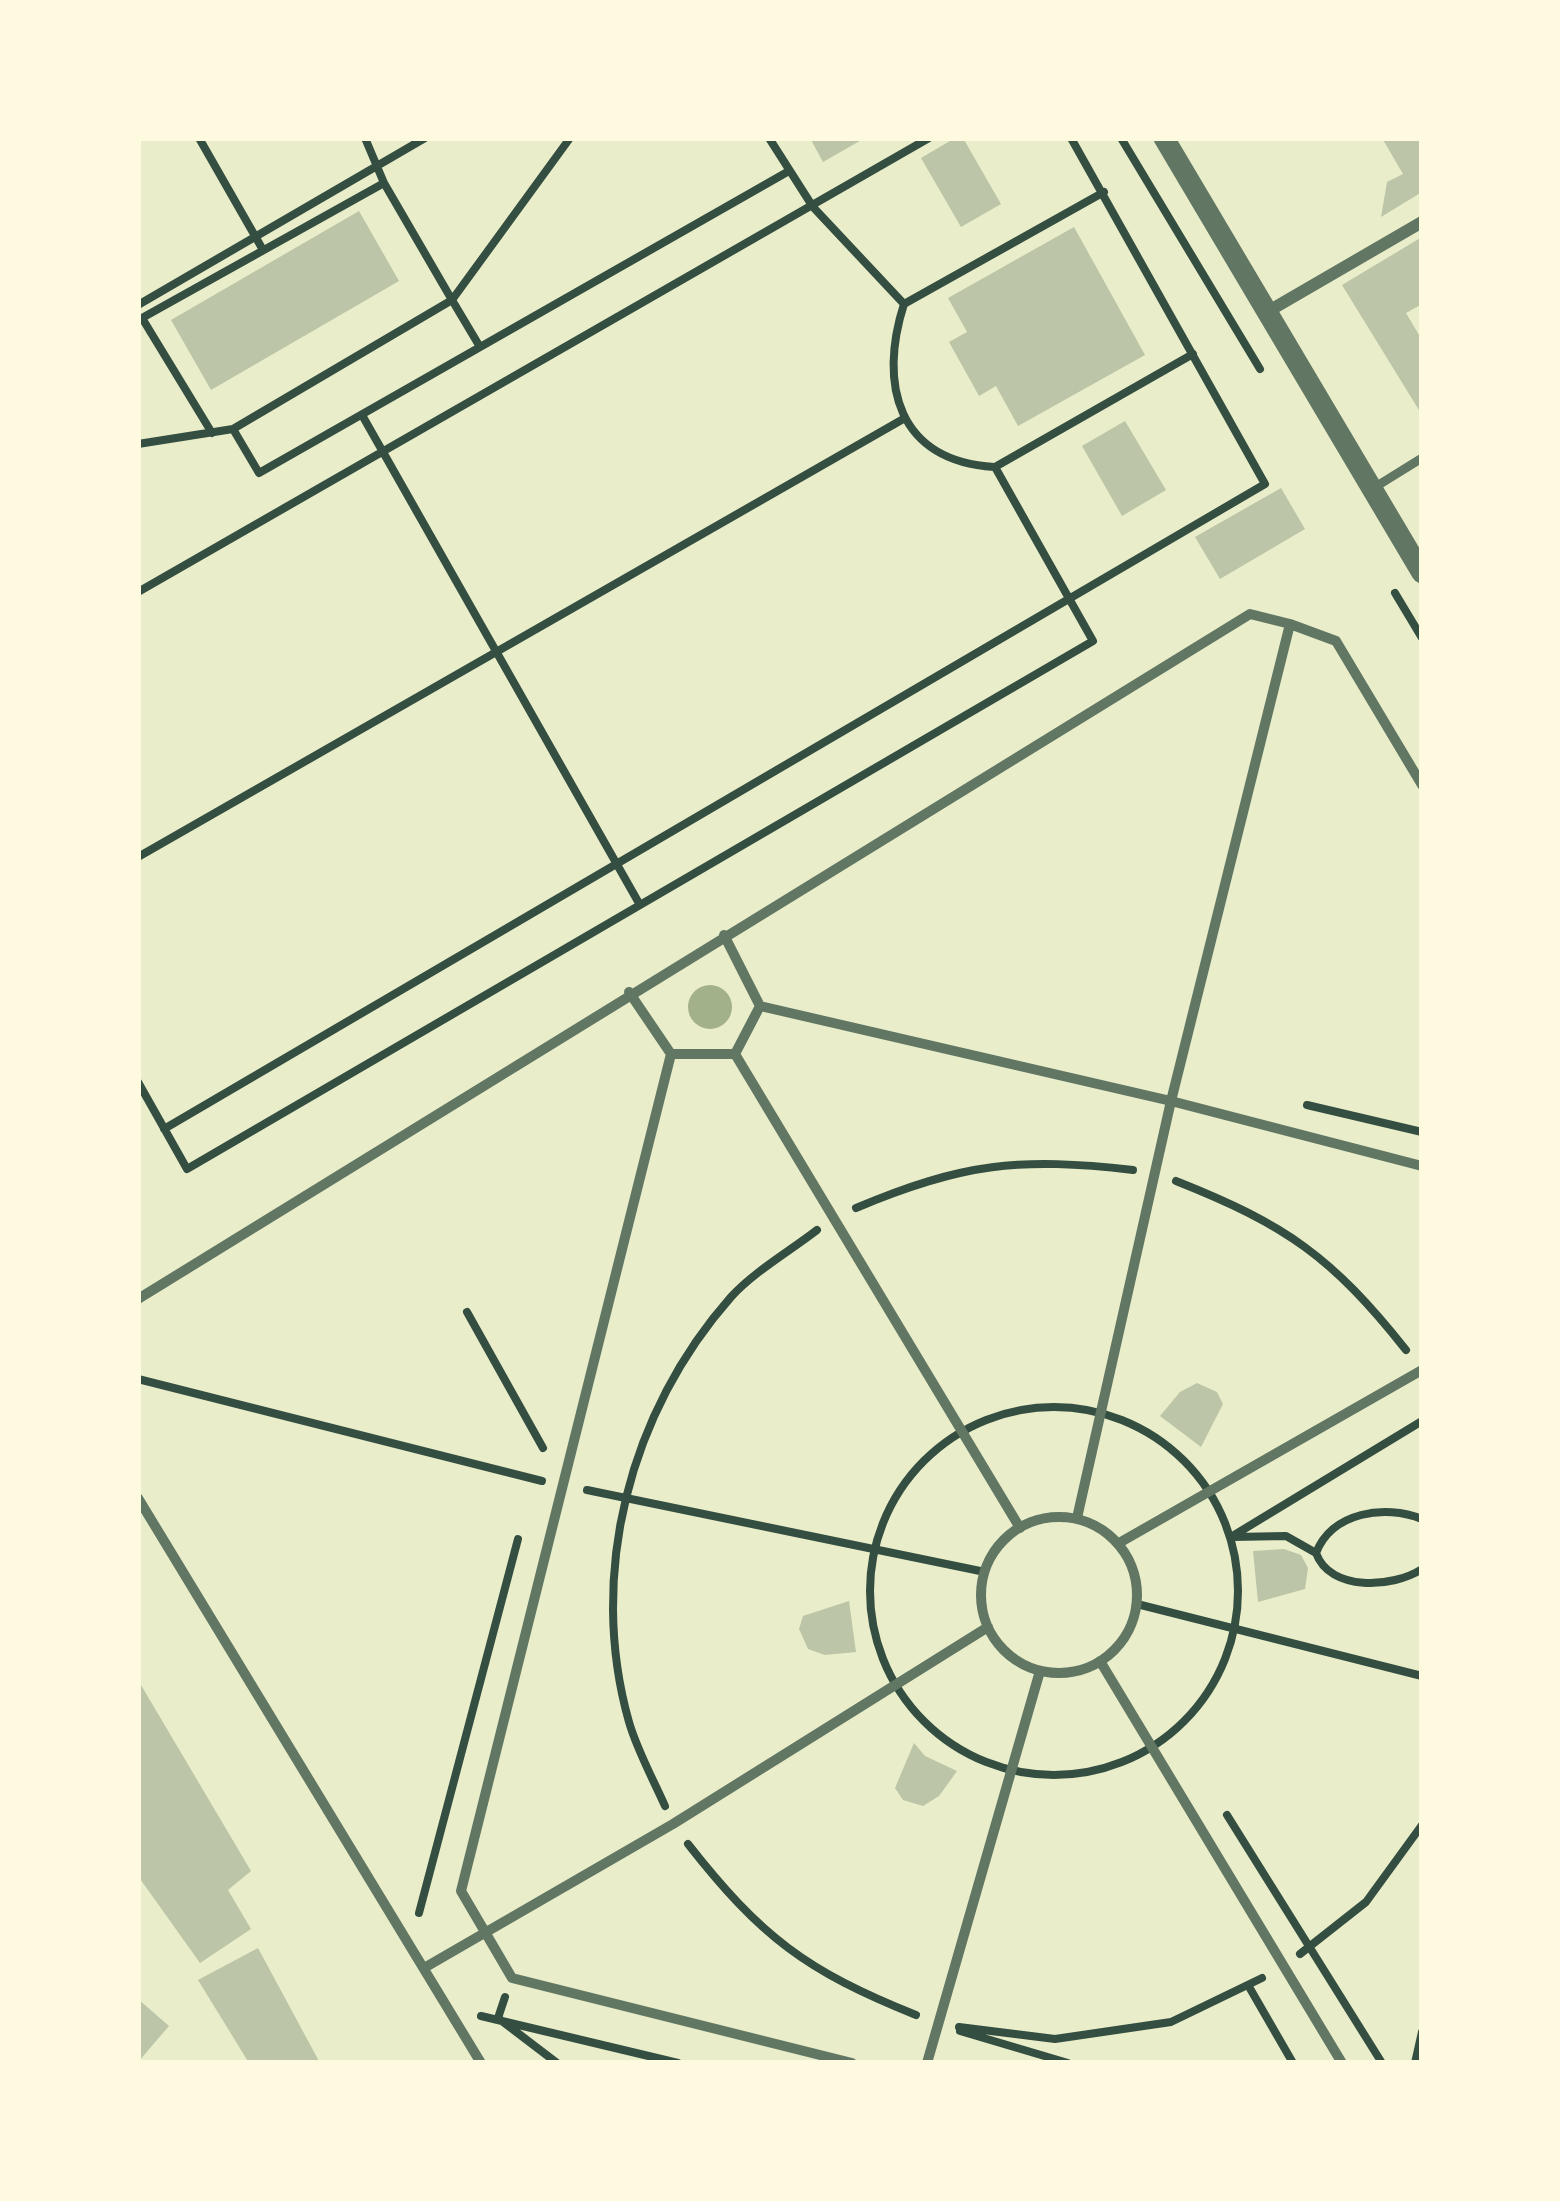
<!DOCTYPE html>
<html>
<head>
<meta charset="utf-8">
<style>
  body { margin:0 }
  #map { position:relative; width:1560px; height:2201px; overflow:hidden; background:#e9edc9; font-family:Raleway,sans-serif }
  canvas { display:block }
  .frame { position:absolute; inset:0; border:141px solid #fefae0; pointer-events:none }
</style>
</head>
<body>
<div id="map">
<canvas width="1560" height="2201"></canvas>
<div class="frame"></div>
</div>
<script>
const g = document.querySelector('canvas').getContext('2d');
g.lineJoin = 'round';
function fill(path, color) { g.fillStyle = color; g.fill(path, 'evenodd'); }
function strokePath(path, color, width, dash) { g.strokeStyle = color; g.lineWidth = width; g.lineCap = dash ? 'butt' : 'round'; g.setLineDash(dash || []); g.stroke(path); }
const water = new Path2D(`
  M688 1007a22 22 0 1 1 44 0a22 22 0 1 1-44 0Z`);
const building = new Path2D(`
  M810,138H865L823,162Z
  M955,138H963L1001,204L961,227L921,158Z
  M1382,138H1422V192L1381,217L1387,182L1403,174Z
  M359,211L399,281L211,390L171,320Z
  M1074,227L1145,355L1018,426L996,386L979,396L949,342L967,332L948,298Z
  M1422,237V304L1406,313L1422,340V415L1342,285Z
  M1125,421L1166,490L1122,516L1082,446Z
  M1281,488L1305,529L1220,579L1195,537Z
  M1197,1383L1217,1392L1223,1404L1201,1447L1160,1416L1180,1392Z
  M1284,1549L1301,1555L1308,1568L1305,1589L1258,1602L1253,1551Z
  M849,1601L856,1652L825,1655L808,1649L799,1629L803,1616Z
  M138,1680L251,1871L228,1890L251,1929L200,1963L138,1876Z
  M914,1743L925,1756L957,1771L939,1796L923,1806L903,1800L895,1788Z
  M258,1948L320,2063H249L198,1980Z
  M138,1999L169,2026L138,2062Z`);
const path = new Path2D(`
  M199,138L263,250
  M365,138L384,183
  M769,138L813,207L904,304
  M1121,138L1260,369
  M904,304L1104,192
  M904,304C878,385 898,461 994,467
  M138,305L425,138
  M480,347L452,300L233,429L259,473L789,171
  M362,415L640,905
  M212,433L142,318L384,183L452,300L570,138
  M138,444L233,429
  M995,467L1193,354
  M138,592L929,138
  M1395,593L1422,638
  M138,857L905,418
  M138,1082L187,1169L1093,641L995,467
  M1307,1105L1422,1132
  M164,1129L1265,484L1071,138
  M1176,1181C1287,1225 1332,1257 1406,1350
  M856,1208C962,1163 1020,1157 1133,1170
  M467,1312L543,1448
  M138,1379L542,1481
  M870 1591a184 184 0 1 1 368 0a184 184 0 1 1-368 0Z
  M587,1490L985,1572
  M1422,1519C1385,1504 1332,1512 1316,1553C1330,1592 1393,1588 1422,1569
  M1231,1537L1422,1421
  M1233,1537L1286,1536L1316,1553
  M1137,1604L1422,1676
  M665,1806C653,1779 637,1750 629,1722C587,1574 630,1411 731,1297C755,1271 790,1251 817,1230
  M1227,1815L1382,2063
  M688,1844C761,1937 806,1971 916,2015
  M419,1913L518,1539
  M1300,1954L1366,1902L1422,1825
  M1248,1985L1293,2063
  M505,1997L498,2018L557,2063
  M481,2016L678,2063
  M959,2027L1055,2039L1171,2022L1262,1978
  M960,2031L1068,2063
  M1415,2063L1422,2032`);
const service = new Path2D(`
  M1372,489L1422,458`);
const pedestrian = new Path2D(`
  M629,992L671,1054H735L760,1006L724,935
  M760,1006L1171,1101L1422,1166
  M671,1054L461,1891L512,1978L852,2063
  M735,1054L1020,1528
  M138,1299L1250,614L1290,624
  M138,1498L481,2063
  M981 1595a78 78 0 1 1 156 0a78 78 0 1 1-156 0Z
  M1077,1518L1171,1101L1290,624L1336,641L1422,785
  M1119,1543L1422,1370
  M1100,1661L1342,2063
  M424,1968L673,1824L988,1627
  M927,2063L1040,1671`);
const minor = new Path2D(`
  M1267,312L1422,222`);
const tertiary = new Path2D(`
  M1164,138L1422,573`);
fill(water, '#a3b18a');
fill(building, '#bcc5a7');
strokePath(path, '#344e41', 8);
strokePath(service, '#617663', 9);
strokePath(pedestrian, '#617663', 10);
strokePath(minor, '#617663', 12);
strokePath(tertiary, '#617663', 21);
</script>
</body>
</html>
